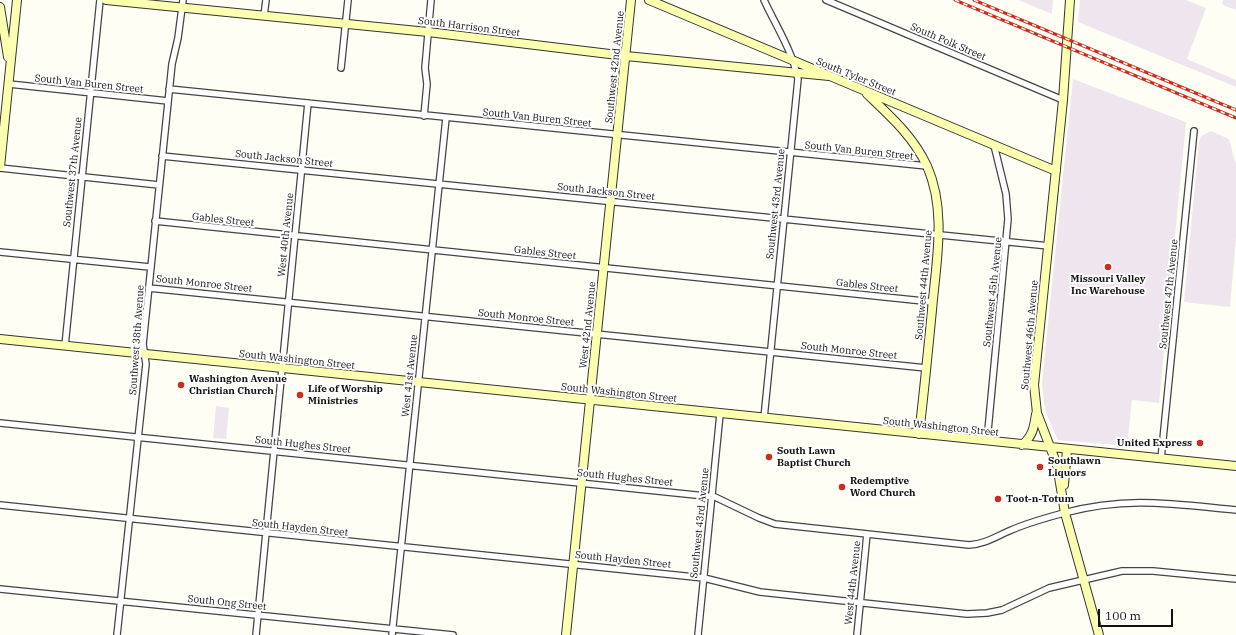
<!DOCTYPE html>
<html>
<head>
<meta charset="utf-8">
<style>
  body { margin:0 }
  #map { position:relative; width:1236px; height:635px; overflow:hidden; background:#fffef5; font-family:"IBM Plex Serif",serif }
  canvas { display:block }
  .scale { position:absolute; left:1098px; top:609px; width:75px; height:18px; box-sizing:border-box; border:2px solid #111; border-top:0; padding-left:5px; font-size:12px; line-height:14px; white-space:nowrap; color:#111; -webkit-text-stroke:3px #fff; paint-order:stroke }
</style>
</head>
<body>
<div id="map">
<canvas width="1236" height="635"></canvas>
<div class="scale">100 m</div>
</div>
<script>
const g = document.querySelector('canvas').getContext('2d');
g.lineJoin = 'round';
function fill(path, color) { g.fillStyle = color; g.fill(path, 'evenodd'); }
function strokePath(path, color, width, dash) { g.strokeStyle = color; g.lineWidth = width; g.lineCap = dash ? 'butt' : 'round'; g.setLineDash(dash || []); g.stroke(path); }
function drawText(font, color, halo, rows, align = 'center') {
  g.font = font + ' "IBM Plex Serif",serif'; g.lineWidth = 4; g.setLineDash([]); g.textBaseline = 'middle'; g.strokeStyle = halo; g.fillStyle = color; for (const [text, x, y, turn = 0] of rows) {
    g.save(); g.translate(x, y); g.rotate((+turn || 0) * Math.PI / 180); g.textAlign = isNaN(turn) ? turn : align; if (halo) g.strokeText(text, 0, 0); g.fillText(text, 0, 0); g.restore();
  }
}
const industrial = new Path2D(`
  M1018,0H1053L1052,14Z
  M1080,0H1186L1206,8L1187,59L1236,80V87L1078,22Z
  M1223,0H1236V10L1225,6L1222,4Z
  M1073,79L1186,122L1159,403L1132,400L1127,446L1058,440L1046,413L1043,395L1042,382Z
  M1211,131L1229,139L1236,164V238L1230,307L1184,302L1199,142L1201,136Z
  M216,406L229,408L226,439L213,438Z`);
const street = new Path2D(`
  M826,0L1063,100
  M264,16L266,0
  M341,68L348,0
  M9,84L168,101
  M169,89L927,166
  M424,116L427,84L425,68L431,0
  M162,156L1049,246
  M0,168L159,185
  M155,221L933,302
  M0,252L150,267
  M149,288L926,368
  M65,346L100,0
  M764,418L798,79C792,50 776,26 764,0
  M0,423L715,497L759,518L775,524L969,545C985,544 995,537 1009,531C1027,523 1045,518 1064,513C1127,496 1173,504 1236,510
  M987,441L1008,219L1006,194L994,145
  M1161,459L1194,131
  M0,505L704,578L760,592L967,614L987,613L1002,610L1049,588L1122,571H1153L1236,579
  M0,589L453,635
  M117,635L146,364L143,344L172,64L178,38L183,0
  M256,635L308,103
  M392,635L446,118
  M698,635L720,414
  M857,635L867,534`);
const secondary = new Path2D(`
  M106,0L428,32L626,56L829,76
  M649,0L1056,171
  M1070,0L1063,100L1034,385L1037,413L1057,465L1065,513L1099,635
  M0,7L8,57
  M867,94C890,116 913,136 927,166C947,211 936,262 932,310C928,351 924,393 919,434
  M0,167L17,0
  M0,339L1236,466
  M1022,445C1033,436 1034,427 1036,414
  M1064,485L1067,450
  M566,635L631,0`);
const rail = new Path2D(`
  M955,0L1236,118
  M974,0L1236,110`);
const markers = [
  [1108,267,4,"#cd2c1d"],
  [181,385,4,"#cd2c1d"],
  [300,395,4,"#cd2c1d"],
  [1200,443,4,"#cd2c1d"],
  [769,457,4,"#cd2c1d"],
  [1040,467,4,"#cd2c1d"],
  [842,487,4,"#cd2c1d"],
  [998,499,4,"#cd2c1d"]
];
const streetNames = [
  ["South Harrison Street",469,27,7],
  ["South Polk Street",948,42,23],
  ["Southwest 42nd Avenue",615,67,-84],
  ["South Tyler Street",856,77,22],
  ["South Van Buren Street",89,84,6],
  ["South Van Buren Street",537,118,6],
  ["South Van Buren Street",859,151,6],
  ["South Jackson Street",284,159,6],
  ["Southwest 37th Avenue",73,172,-84],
  ["South Jackson Street",606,192,6],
  ["Southwest 43rd Avenue",776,204,-84],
  ["Gables Street",223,220,6],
  ["West 40th Avenue",286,235,-84],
  ["Gables Street",545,253,6],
  ["South Monroe Street",204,284,6],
  ["Southwest 44th Avenue",924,285,-85],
  ["Gables Street",867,286,6],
  ["Southwest 45th Avenue",993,292,-84],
  ["Southwest 47th Avenue",1169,294,-84],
  ["South Monroe Street",526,318,6],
  ["West 42nd Avenue",588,325,-84],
  ["Southwest 46th Avenue",1030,335,-85],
  ["Southwest 38th Avenue",137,340,-86],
  ["South Monroe Street",849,351,6],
  ["South Washington Street",297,360,6],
  ["West 41st Avenue",410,376,-84],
  ["South Washington Street",619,393,6],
  ["South Washington Street",941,427,6],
  ["South Hughes Street",303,445,6],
  ["South Hughes Street",625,478,6],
  ["Southwest 43rd Avenue",700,523,-84],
  ["South Hayden Street",300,528,6],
  ["South Hayden Street",623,560,6],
  ["West 44th Avenue",853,583,-84],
  ["South Ong Street",227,603,6]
];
const poiNames = [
  ["Missouri Valley",1108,279,"center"],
  ["Inc Warehouse",1108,291,"center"],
  ["Washington Avenue",189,379],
  ["Christian Church",189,391],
  ["Life of Worship",308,389],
  ["Ministries",308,401],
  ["United Express",1192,443,"right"],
  ["South Lawn",777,451],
  ["Baptist Church",777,463],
  ["Southlawn",1048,461],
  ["Liquors",1048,473],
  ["Redemptive",850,481],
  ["Word Church",850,493],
  ["Toot-n-Totum",1006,499]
];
fill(industrial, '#efe5ef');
strokePath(street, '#444', 8);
strokePath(secondary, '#333', 10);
strokePath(street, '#fff', 5.5);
strokePath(secondary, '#fdffb0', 8);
strokePath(rail, '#cd2c1d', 3);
strokePath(rail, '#fff', 1.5, [4.5]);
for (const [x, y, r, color] of markers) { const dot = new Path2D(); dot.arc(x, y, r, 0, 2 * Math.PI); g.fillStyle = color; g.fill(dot); strokePath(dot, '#fff', 1.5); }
drawText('10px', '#111', '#fff', streetNames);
drawText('bold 10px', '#111', '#fff', poiNames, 'left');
</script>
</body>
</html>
